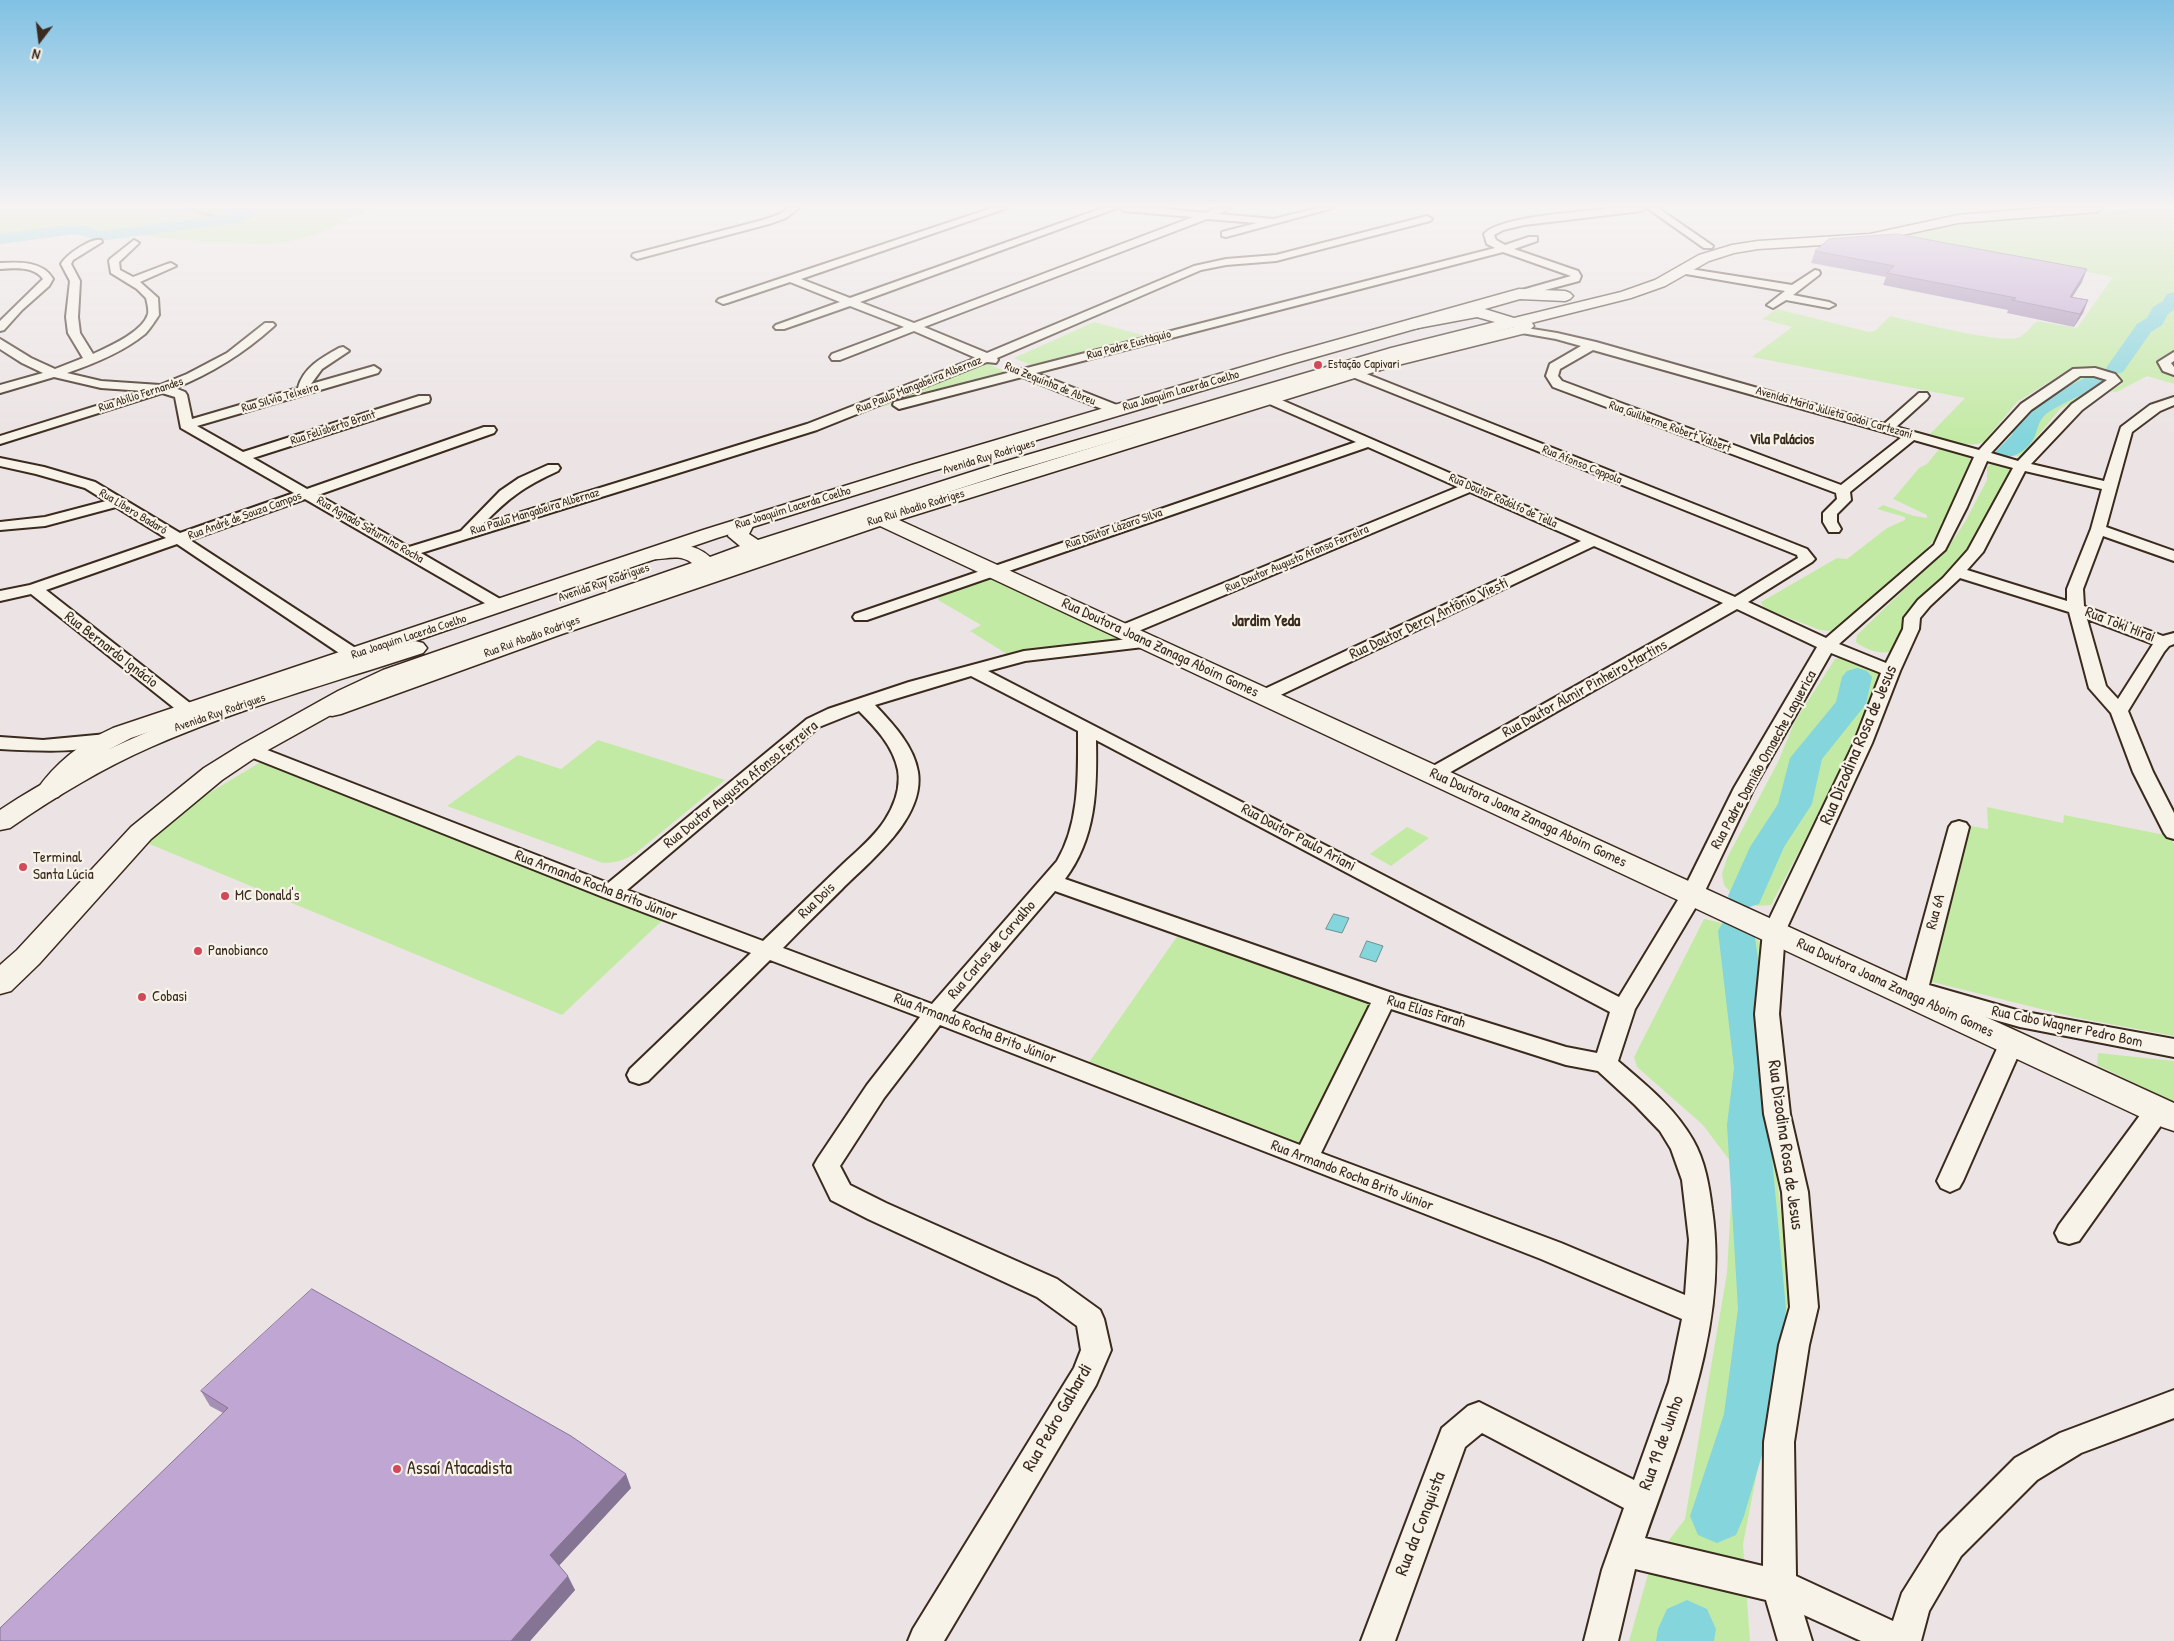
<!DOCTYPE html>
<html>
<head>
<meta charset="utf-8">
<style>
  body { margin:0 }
  #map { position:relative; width:2174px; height:1641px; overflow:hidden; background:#ece4e4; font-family:"Patrick Hand",sans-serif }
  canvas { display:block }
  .north { position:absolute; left:15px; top:15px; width:50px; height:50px; -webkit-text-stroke:4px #f7f3e8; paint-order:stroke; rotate:195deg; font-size:14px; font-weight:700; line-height:20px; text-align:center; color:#3b2a1e }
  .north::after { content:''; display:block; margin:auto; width:18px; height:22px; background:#3b2a1e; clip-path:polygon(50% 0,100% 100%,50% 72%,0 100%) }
</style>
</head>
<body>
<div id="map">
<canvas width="2174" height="1641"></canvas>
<div class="north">N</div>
</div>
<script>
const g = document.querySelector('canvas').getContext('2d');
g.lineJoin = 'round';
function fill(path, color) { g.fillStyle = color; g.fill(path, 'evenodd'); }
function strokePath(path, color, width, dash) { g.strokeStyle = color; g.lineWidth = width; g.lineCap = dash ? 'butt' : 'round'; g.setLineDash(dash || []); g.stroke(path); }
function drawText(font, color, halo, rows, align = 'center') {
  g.font = font + ' "Patrick Hand",sans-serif'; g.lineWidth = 4.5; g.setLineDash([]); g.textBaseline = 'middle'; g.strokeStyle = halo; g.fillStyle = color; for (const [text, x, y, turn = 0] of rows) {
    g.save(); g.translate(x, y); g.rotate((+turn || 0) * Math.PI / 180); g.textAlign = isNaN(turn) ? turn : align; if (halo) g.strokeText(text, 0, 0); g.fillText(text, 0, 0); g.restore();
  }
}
const green = new Path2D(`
  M0,208H373L315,235L283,243L265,244L202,242L76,229L30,235L0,244Z
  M2131,208H2174V352L2164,356L2159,361L2160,367L2174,373V384L2147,376L2117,392L2109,391L2122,384L2123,379L2116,374L2101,369L2071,368L2017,402L1984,442C1968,449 1946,439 1930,434L1965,398L1752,357L1792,327L1762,319L1777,309L1869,332L1875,331L1890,316C1911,321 2005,345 2020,337C2026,334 2032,325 2037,321L2077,328L2113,277L1905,238L1906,236L1971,221L2094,214Z
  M1094,322L1157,339L1043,370L1014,358Z
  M984,362L1009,373L878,408Z
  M2082,374L2103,379V382L2060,409L2020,457L1998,452L2026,415L2049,396Z
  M1940,448L1970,458L1969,468L1935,539L1918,558L1835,629L1830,631L1820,630L1766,609L1762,605L1761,602L1837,558L1847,559L1887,528L1905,520V517L1877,509L1883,505L1914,516L1927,518V515L1893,499L1919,468L1927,464Z
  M1991,464L2006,466L2014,471L1989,509L1972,547L1893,651C1882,655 1866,650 1856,642L1857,635L1949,546L1965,522L1987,480V467Z
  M994,579L1118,637L1110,642H1091L1010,656L970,631L981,625L938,600L940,595L983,580Z
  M1842,657L1881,672L1883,678C1849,755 1811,830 1771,905L1757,906L1735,897L1724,885L1722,874L1727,858L1778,762L1795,721L1835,659Z
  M598,740L725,780L636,853C625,860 615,863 603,863L447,806L518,755L561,769Z
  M269,757L669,914L562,1015L147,843L204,796Z
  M1987,807L2063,823L2064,815L2170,836L2174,844V1036L2073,1017L1912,977L1954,823L1988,829Z
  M1407,827L1429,838L1391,866L1370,854Z
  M1704,919C1726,923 1745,930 1763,944L1766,1113L1778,1186L1790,1290L1776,1376L1743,1544L1750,1641H1629L1651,1564L1685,1519L1727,1273L1733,1165L1703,1125L1637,1067L1634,1057Z
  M1181,931L1378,998L1300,1151L1085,1068Z
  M2098,1053L2174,1061V1102L2097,1065Z`);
const water = new Path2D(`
  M1334,914L1349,918L1342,933L1326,929Z
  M1367,941L1383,946L1376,962L1360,957Z`);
const stream = new Path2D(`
  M186,208L225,220`);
const river = new Path2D(`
  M236,208H254L252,210L255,214L253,217L237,223L100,241L79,235H69L0,244V234L69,225H80L101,231L233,214L237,212Z
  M2174,292V310L2168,314L2162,325L2151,332L2123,372L2116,374L2109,372L2106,368L2137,324L2147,318L2153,307L2163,301L2167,294Z
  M2102,371L2109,373L2112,377L2109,381C2092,391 2061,403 2046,414C2038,421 2038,429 2034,438C2027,451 2012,460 1999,457L1995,452L2012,435L2014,426L2030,405L2095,373Z
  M1857,668L1867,671L1872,677L1866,704L1822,759L1812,804L1784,847L1759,904L1746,908L1733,904L1728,896L1750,847L1778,804L1790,758L1836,702L1842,677L1847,671Z
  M1736,919L1749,922L1754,931L1774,1068L1769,1125L1786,1309L1774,1414L1744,1516L1736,1535L1717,1543L1698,1535L1690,1516L1724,1414L1738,1309L1727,1125L1734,1068L1718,931L1723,922Z
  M1687,1600L1707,1609L1716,1629L1714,1641H1656L1658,1629L1667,1609Z`);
const street = new Path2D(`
  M788,208H799L786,218L769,224L637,259L632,256L633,254L763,220L780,214Z
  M992,208H1007L801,279L850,298L1103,208H1117L860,302L914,323L1193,217L1124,211L1120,208H1159L1205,213L1216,208H1230L1219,214L1274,219L1316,208H1333L1226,237L1222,236V232L1257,223L1207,219L924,327L987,353L1194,266L1226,259L1276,255L1427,216L1432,219L1430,221L1276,261L1226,265L1201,270L997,358L998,360L996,363L987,362L817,430L421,553L507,603L509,606L507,609H495L305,499L190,540L360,651L363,655L360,659H348L177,544L46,590L195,707L198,711L195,715L189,716L183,715L31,594L0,601V591L30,585L166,538L116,507L45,526L0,530V522L45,517L106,501L85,488L36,474L0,466V458L44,467L95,482L180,533L294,493L181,428L175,397L162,393L0,444V436L144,391L101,388L54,377L0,393V385L43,373L22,363L0,349V339L31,358L55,369L83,358L68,333L66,317L70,281L61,264C66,255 90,238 101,240L102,242L73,260L71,264L80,281L78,317L80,333L93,354C108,347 143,332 148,314C149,310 147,302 146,298L137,289L111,273L109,261L110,259L134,240L139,243L119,262L120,270L133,277L167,264L171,263L176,266L140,282L158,298L159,315C155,321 150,329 145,334C123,352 93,364 67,373L101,381L160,385L187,374L227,353L265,323H273L275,325L273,327C243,354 212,373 175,388L185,392L187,395L192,419L298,388C303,368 321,358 339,348L343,347L349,351L322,369L311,384L374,366L380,370L378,373L197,426L243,452L419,396H429L430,399L429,402L253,458L307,489L484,427H494L496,430L494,433L318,495L409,547L461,531L500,491L519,478L548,465H558L560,468L558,471C523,487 510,497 483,524L807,424L976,358L914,331L840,360H832L830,357L832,354L904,327L850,306L784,329H776L774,327L776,325L840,302L790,282L727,303L723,304L717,301L719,299Z
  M1615,208H1646L1642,211L1524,225L1503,230L1494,235L1496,240L1505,245L1529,237H1537V241L1514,249L1578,271L1581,276L1579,281L1519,297L1515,296L1514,294L1515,292L1571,276L1503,252L1036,373L1122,407L1123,410L1122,413H1112L1022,377L899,409L893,405L894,402L1495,248L1487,244L1484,234C1502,215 1586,212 1615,208Z
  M1647,208H1658L1713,246L1712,248H1704Z
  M0,263C19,262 43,261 53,279L49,286L22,310L4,330L0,331V321L43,279C34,266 14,268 0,269Z
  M1684,268L1792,285L1815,270L1819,271L1820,273L1819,275L1793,295L1829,302L1835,305L1829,308L1786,300L1773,308L1767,305L1785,291L1680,273L1679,271Z
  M1520,327L1557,333L1596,342L1884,424L1919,393H1927L1929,396L1927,399L1896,427L1979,450L2021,404L2073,369L2095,368L2115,374L2121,381L2082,410L2031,464L2104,481L2121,427L2150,405L2174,397V405L2160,411L2132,432L2106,527L2174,551V561L2103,536L2083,589L2084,606L2163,636L2174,633V644L2169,646L2164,652L2128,711L2153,772L2174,813V839L2167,837L2164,833L2133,772L2111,713L2089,688L2069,612L1960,578L1930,606L1920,618L1919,629L1900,671L1872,743L1785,932L1779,1014L1790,1114L1808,1192L1818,1307L1809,1345L1794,1442L1796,1576L1893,1621L1902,1593L1939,1534L2015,1458L2060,1433L2174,1390V1418L2081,1453L2037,1480L1961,1556L1929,1611L1921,1641H1861L1804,1615L1812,1641H1778L1766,1600L1635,1569L1618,1641H1584L1602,1570L1624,1508L1482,1433L1465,1447L1395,1641H1361L1442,1428L1468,1406L1479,1402L1634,1480L1669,1382L1682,1319L1541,1259L940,1025L884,1098L840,1166L850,1185L886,1203L1057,1279L1100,1310L1104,1319L1111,1350L1096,1385L944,1641H908L913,1629L1074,1368L1081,1350L1077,1326L1037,1297L868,1219L831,1200L814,1165L818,1158L867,1085L920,1017L770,960L648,1081L639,1084L630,1081L627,1075L630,1069L751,953L603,897L243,754L241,750L243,746L250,744L257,746L608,883L807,719L828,709L909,682L1024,651L1146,637L1152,638L1154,642L1152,646L1025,661L988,671L1619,997L1681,895L1734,788L1817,647L1737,609L1440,778L1433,780L1426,778L1423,774L1426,770L1723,603L1594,546L1270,700L1264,701L1258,700L1255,696L1258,692L1581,541L1470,492L1129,635H1117L1115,631L1117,627L1458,487L1368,447L867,620H855L853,617L855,614L1356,442L1265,402L1264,399L1265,396L1270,395L1735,597L1798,558L1797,555L1350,376L1348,373L1354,369L1807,549L1815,559L1812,562L1748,602L1826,638L1934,545L1974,457L1914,440L1850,492L1851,500L1837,514V522L1841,529L1839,532H1829L1823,522V513L1837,499L1836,493L1553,387L1546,376L1550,364L1581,346L1556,339L1516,332L1514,330ZM1593,350L1902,437L1841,485L1562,381L1558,376L1560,369ZM2080,376H2094L2107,380L2072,404L2018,461L1991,453L2031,410ZM1987,461L2013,468L1968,550L1943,578L1918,600L1904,618L1903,629L1886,663L1839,644L1945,550L1967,507ZM2025,471L2102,489L2091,529L2067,589V601L1967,570L1983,552ZM2087,619L2153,644L2118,699L2106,686ZM1831,653L1881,673L1854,743L1763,932L1755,1014L1764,1114L1782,1192L1790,1307L1779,1345L1764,1442L1763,1566L1645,1538C1682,1432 1729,1324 1712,1209C1709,1185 1705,1161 1693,1140C1675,1108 1646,1085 1618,1061L1635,1009L1703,895L1754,788ZM971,676L1078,731C1078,774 1080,822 1057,861L932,1004L783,948C802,928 822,909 842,889C871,860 925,818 918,772C914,746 892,723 875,705ZM859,711C876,728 893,746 898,770C901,788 894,806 885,820C874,837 857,851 843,864C816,890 790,915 763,941L627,890L819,727ZM1096,740L1610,1012L1597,1053L1566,1047L1392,993L1065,879C1096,838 1097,790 1096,740ZM1055,891L1371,1003L1300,1145L952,1011ZM1391,1009L1566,1065L1598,1071L1635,1105L1660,1131L1671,1149L1682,1180L1689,1240L1685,1295L1561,1243L1321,1153Z
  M2174,352V361L2171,363L2174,367V375L2163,371L2158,362Z
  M107,734L114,736L116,740L114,744C76,753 38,751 0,749V737L43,740Z
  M1959,821L1966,823L1969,827L1929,985L2020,1011L2174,1039V1057L2020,1027L1924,1000L1922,1004L1914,1006L1906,1004L1902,998L1949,827L1952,823Z
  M2012,1033L2020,1036L2024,1042L1963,1181L1959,1188L1950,1192L1941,1188L1937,1181L2000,1042L2004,1036Z
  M2158,1100L2167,1103L2170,1110L2167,1117L2079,1241L2069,1244L2059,1241L2055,1233L2059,1225L2149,1103Z`);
const secondary = new Path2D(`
  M1519,289L1565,291L1570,293L1573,296L1570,299L1565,301L1520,299L1295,363L926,473L717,538L131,738L110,749L91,763L58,797L49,799L40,797L36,791C55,763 82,742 113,728L703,530L912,465L1283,355Z
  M1526,321L1532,323L1534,326L1526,333L1390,367L899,520L2174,1103V1131L2162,1127L880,526L562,634L341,714L332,716L323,714L320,709L323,704L546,624L874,515L1378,359L1514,327Z`);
const primary = new Path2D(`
  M2042,208H2103L2097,212L1958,223L1870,242L1758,249L1734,253L1709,261L1665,286L1631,298L1403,355L1007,473L777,548L780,551L776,555L769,557L757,555L718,568L711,581L703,583L695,581L693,577L401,680L356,701L259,755L222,780L151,839L39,964L11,991L0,994V965L17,950L131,827L204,768L241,745L338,691L383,670L692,563C676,551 661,563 645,558L641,554L645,550C668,544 691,540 710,557L740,546L728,536C730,523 738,516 751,520L754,524L749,534L758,540L993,465L1391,348L1495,322L1477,317L1413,329L1407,327L1405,324L1407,321L1413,319L1478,307L1514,318L1621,292L1655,280L1699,255L1732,245L1758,241L1870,234L1958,215Z
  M415,641L423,643L427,648L423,653C332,683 239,708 151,747C101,769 55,797 10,828L0,830V810C97,746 203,707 313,673C347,662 381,650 415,641Z`);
const wall = new Path2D(`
  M1815,251L2082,282L2072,297L2088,300L2083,313L2074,327L2007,313L2008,310L1883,285L1886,277L1811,263Z
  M201,1391L631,1488L559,1565L575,1590L530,1641H0L223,1413L210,1406Z`);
const shadedWall = new Path2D(`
  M2087,269L2082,282L2064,310L2070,297Z
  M2088,300L2083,313L2074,327L2080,314Z
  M626,1474L631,1488L557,1568L550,1555Z
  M568,1576L575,1590L530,1641H511Z`);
const building = new Path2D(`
  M1897,234L2087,269L2070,297L2088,300L2080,314L2012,300L2016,298L1887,273L1894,266L1815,251L1829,239Z
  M312,1289L571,1436L626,1474L550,1555L568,1576L511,1641H0V1628L228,1408L201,1391Z`);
const markers = [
  [1318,365,5,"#d1495b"],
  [23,867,5,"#d1495b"],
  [225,896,5,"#d1495b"],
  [198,951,5,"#d1495b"],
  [142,997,5,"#d1495b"],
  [397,1469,5,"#d1495b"]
];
const farStreetnames = [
  ["Rua Padre Eustáquio",1129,345,-15],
  ["Rua Zequinha de Abreu",1050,384,22],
  ["Rua Paulo Mangabeira Albernaz",919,385,-22],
  ["Rua Joaquim Lacerda Coelho",1181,391,-16],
  ["Rua Abílio Fernandes",141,395,-18],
  ["Rua Silvio Teixeira",280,398,-16],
  ["Avenida Maria Julieta Godoi Cartezani",1834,413,16],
  ["Rua Guilherme Robert Valbert",1670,427,20],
  ["Rua Felisberto Brant",333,428,-18],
  ["Avenida Ruy Rodrigues",989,457,-17],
  ["Rua Afonso Coppola",1582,465,22],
  ["Rua Doutor Rodolfo de Tella",1503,501,24],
  ["Rua Joaquim Lacerda Coelho",793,508,-17],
  ["Rua Rui Abadio Rodriges",916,508,-17],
  ["Rua Líbero Badaró",133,512,31],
  ["Rua Paulo Mangabeira Albernaz",535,512,-17],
  ["Rua André de Souza Campos",245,516,-20],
  ["Rua Doutor Lázaro Silva",1114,529,-19],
  ["Rua Agnado Saturnino Rocha",370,530,30],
  ["Rua Doutor Augusto Afonso Ferreira",1297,559,-23],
  ["Avenida Ruy Rodrigues",604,583,-19],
  ["Rua Joaquim Lacerda Coelho",409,637,-18],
  ["Rua Rui Abadio Rodriges",532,637,-20],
  ["Avenida Ruy Rodrigues",220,713,-19]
];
const farPoinames = [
  ["Estação Capivari",1328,365]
];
const farNeighbourhoodnames = [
  ["Vila Palácios",1782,440]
];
const streetNames = [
  ["Rua Doutor Dercy Antônio Viesti",1429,619,-25],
  ["Rua Toki Hirai",2120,625,21],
  ["Rua Doutora Joana Zanaga Aboim Gomes",1160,648,25],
  ["Rua Bernardo Ignácio",111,650,38],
  ["Rua Doutor Almir Pinheiro Martins",1585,689,-29],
  ["Rua Padre Damião Omaeche Laquerica",1764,760,-61],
  ["Rua Doutor Augusto Afonso Ferreira",741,785,-39],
  ["Rua Doutora Joana Zanaga Aboim Gomes",1528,818,25],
  ["Rua Doutor Paulo Ariani",1298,838,28],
  ["Rua Armando Rocha Brito Júnior",596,886,21],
  ["Rua Dois",817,901,-44],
  ["Rua 6A",1936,912,-75],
  ["Rua Carlos de Carvalho",992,950,-49],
  ["Rua Doutora Joana Zanaga Aboim Gomes",1895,988,25],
  ["Rua Elias Farah",1426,1012,17],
  ["Rua Cabo Wagner Pedro Bom",2067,1027,12],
  ["Rua Armando Rocha Brito Júnior",975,1029,21],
  ["Rua Armando Rocha Brito Júnior",1352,1176,21]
];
const poiNames = [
  ["Terminal",33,858],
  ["Santa Lúcia",33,875],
  ["MC Donald's",235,896],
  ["Panobianco",208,951],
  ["Cobasi",152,997]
];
const neighbourhoodNames = [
  ["Jardim Yeda",1266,622]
];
const nearStreetnames = [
  ["Rua Dizodina Rosa de Jesus",1859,745,-67],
  ["Rua Dizodina Rosa de Jesus",1785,1145,82],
  ["Rua Pedro Galhardi",1058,1418,-60],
  ["Rua 19 de Junho",1662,1443,-70],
  ["Rua da Conquista",1421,1524,-69]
];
const nearPoinames = [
  ["Assaí Atacadista",407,1469]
];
fill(green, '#c3eaa5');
fill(water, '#84d5dc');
strokePath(water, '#679190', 1);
strokePath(stream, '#679190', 3);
fill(river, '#84d5dc');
strokePath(street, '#3b2a1e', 4);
strokePath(secondary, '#3b2a1e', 3);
strokePath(primary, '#3b2a1e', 3);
fill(street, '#f7f3e8');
fill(secondary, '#f7f3e8');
fill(primary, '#f7f3e8');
fill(wall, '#a58fb5');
fill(shadedWall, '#867494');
fill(building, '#c0a6d3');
strokePath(building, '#867494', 1);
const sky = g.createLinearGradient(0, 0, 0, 438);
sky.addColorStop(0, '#80c1e3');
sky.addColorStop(0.47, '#f6f3f3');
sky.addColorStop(1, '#f6f3f300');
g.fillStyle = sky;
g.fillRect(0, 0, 2174, 438);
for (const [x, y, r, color] of markers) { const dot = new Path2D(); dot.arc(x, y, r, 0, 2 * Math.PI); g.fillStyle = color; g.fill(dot); strokePath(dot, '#f7f3e8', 2); }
drawText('12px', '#3b2a1e', '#f7f3e8', farStreetnames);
drawText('12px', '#3b2a1e', '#f7f3e8', farPoinames, 'left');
drawText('bold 14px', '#3b2a1e', '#f7f3e8', farNeighbourhoodnames);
drawText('15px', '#3b2a1e', '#f7f3e8', streetNames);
drawText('15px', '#3b2a1e', '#f7f3e8', poiNames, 'left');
drawText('bold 16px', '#3b2a1e', '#f7f3e8', neighbourhoodNames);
drawText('18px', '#3b2a1e', '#f7f3e8', nearStreetnames);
drawText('18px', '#3b2a1e', '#f7f3e8', nearPoinames, 'left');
</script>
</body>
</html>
